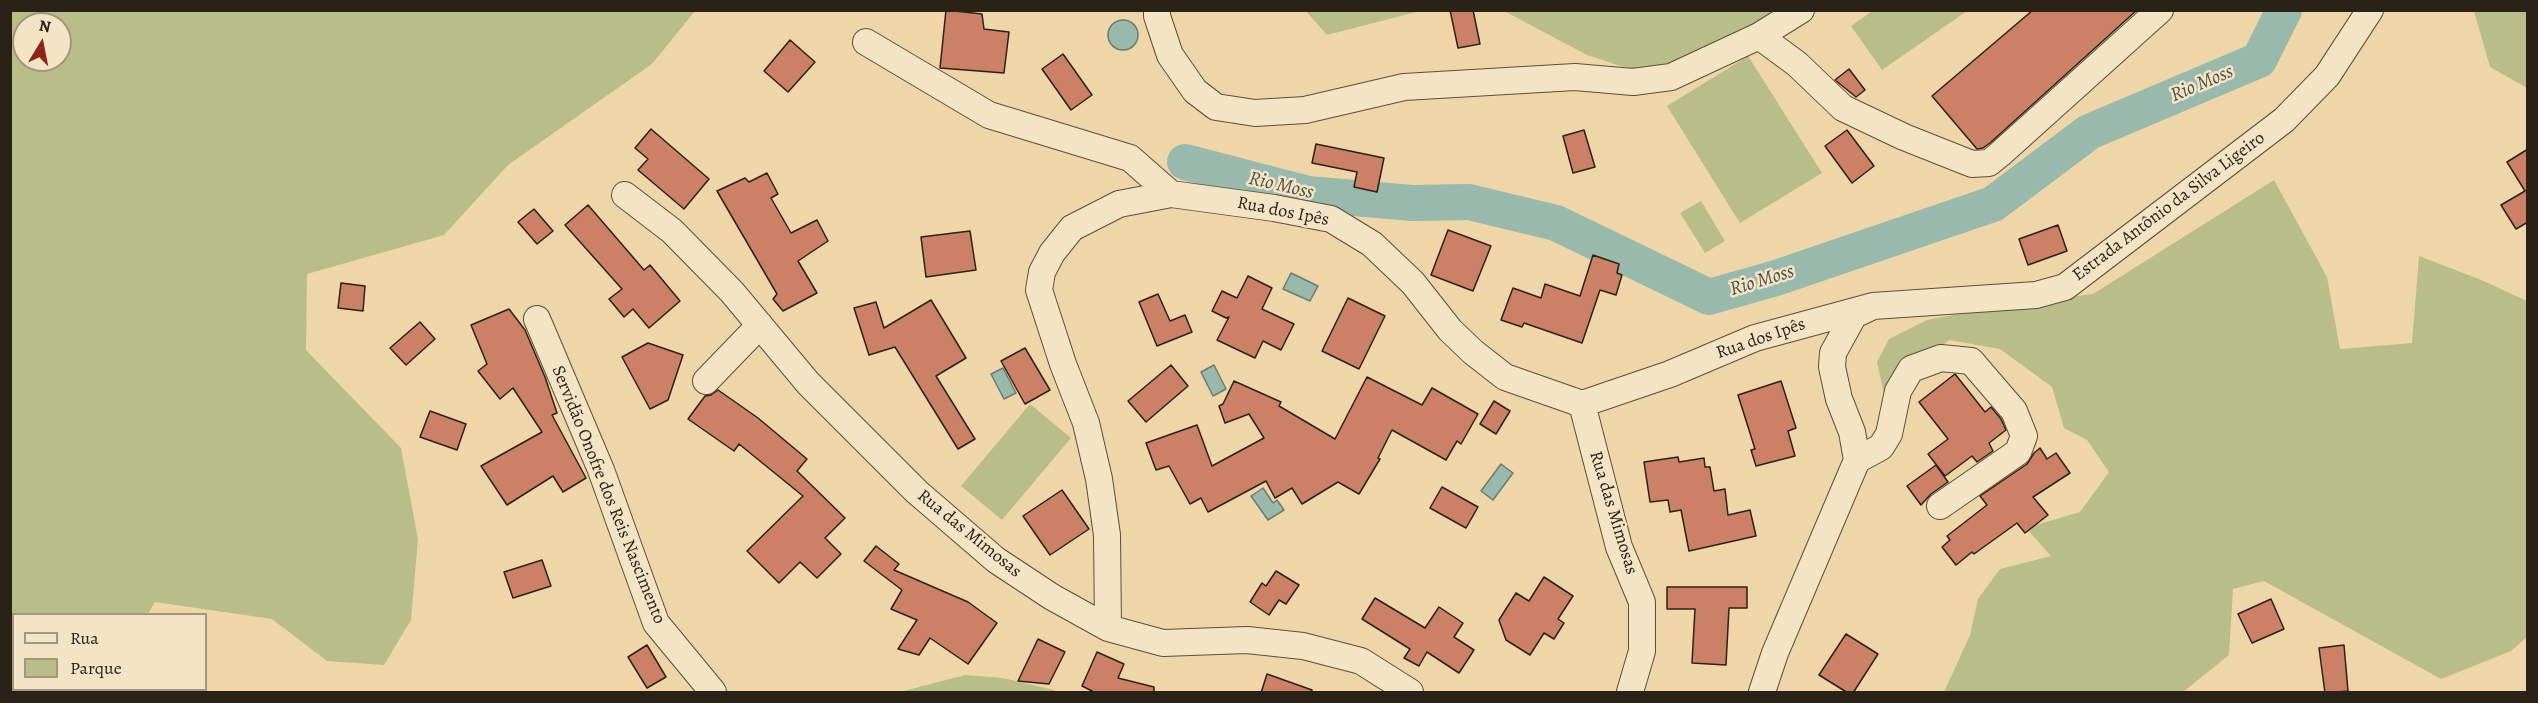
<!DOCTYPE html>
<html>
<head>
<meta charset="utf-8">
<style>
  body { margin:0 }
  #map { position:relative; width:2538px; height:703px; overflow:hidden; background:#eed6a8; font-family:Alegreya,serif }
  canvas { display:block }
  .frame { position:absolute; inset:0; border:12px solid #2a2117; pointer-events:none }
  .legend { position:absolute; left:12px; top:613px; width:195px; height:78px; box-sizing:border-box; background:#f4e4c6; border:2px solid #a39680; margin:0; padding:8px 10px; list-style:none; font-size:18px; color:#2a2117 }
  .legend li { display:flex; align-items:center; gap:12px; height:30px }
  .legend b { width:30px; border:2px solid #a39680 }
  .north { position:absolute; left:12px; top:12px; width:60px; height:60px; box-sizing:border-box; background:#f4e4c6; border:2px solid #a39680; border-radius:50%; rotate:10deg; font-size:16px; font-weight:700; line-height:24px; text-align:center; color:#2a2117 }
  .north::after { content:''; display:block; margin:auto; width:21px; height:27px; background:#8f2418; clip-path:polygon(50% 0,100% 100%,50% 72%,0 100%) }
</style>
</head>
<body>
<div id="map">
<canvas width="2538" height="703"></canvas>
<div class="frame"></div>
<ul class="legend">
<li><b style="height:8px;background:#f4e4c6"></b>Rua</li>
<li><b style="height:16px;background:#b9be88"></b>Parque</li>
</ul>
<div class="north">N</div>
</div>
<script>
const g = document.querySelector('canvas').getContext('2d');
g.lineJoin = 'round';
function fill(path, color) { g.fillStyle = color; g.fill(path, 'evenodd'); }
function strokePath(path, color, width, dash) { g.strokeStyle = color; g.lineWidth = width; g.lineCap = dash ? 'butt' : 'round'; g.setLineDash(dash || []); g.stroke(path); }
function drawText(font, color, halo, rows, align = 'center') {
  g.font = font + ' Alegreya,serif'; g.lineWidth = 5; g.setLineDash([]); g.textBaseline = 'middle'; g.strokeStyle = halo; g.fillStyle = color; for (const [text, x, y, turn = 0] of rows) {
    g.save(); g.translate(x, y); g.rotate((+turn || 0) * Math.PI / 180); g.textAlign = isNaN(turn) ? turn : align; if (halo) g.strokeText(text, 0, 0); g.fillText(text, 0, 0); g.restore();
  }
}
const green = new Path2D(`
  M1874,10H1967V11L1882,70L1851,26Z
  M10,11H695L652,64L508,165L444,235L307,274L306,350L401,448L418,539L411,620L384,665L327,661L272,619L155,602L148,614H14V690H160L162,692H11ZM24,24H60V60H24Z
  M1306,11H1420L1327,35Z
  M1504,11H1813L1733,54L1639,72L1587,55Z
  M2474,11H2527V88L2490,67Z
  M1748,56L1822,173L1740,223L1667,106Z
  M2274,180L2327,277L2340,349L2412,343L2419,256L2479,279L2527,301V637L2511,651L2441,679L2264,581L2233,589L2229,655L2183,692H1944L1970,635L1978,599L2000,569L2051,556L2026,528L2080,512L2109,472L2087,440L2064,428L2052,387L2000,349L1949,340L1918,365L1893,435L1877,362L1889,339L1927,320L2019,303L2093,294Z
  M1701,201L1725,241L1705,253L1680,213Z
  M1030,404L1071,438L1002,520L961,486Z
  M965,675L1003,678L1054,690L1057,692H900Z`);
const water = new Path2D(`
  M1108 35a15 15 0 1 1 30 0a15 15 0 1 1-30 0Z
  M1291,273L1318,286L1310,301L1283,289Z
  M1214,365L1226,389L1213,396L1201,372Z
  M1003,368L1016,393L1004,399L991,374Z
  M1501,464L1513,473L1493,500L1481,491Z
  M1263,488L1273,503L1277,500L1284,510L1268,520L1251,496Z`);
const river = new Path2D(`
  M1185,162L1308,194L1412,203L1469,202L1556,223L1709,297L1776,278L1993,204L2089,132L2259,60L2284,10`);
const building = new Path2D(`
  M946,10L982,14L984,29L1009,32L1004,73L940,68Z
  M1450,10H1473L1480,44L1458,48Z
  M2033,10H2137L1990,143L1983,148L1977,149L1932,96Z
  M790,40L815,62L788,92L764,71Z
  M1063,54L1092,95L1071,110L1042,69Z
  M1849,69L1865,90L1856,97L1835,80Z
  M651,129L709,179L684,209L638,170L648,159L635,148Z
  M1584,130L1595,167L1573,173L1563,136Z
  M1847,130L1874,166L1852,183L1825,146Z
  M1316,144L1384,158L1377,192L1354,187L1357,172L1312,163Z
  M2528,149V222L2516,229L2501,205L2525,191L2507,162Z
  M767,173L778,194L771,198L791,233L817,220L828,241L798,261L817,293L783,311L773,299L777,294L717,191L745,178L749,182Z
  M588,205L644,270L650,265L680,301L649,328L633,309L624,317L609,299L622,289L565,225Z
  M534,209L553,231L537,244L518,222Z
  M2058,225L2067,251L2028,265L2019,239Z
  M1448,230L1491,246L1473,291L1431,275Z
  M970,231L976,270L926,277L921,237Z
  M1593,255L1619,264L1617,273L1622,275L1616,295L1600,290L1582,343L1524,323L1522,327L1501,320L1513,288L1541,298L1545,284L1580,296Z
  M1248,276L1272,288L1262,309L1294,324L1281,350L1263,341L1255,358L1217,340L1229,317L1226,318L1212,311L1222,291L1237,298Z
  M341,283L365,286L363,311L338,308Z
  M1158,294L1170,321L1185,315L1192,332L1157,346L1139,302Z
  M1348,298L1385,316L1359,369L1322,351Z
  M931,300L966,358L936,376L975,439L958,449L895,347L869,355L854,308L876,302L884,328Z
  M509,309L525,330L545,377L557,413L552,415L586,478L563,492L553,476L507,505L481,466L542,432L513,388L500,399L478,371L487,364L471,325Z
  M420,322L435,339L406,365L390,348Z
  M648,343L683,355L668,400L650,409L622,357Z
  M1025,348L1050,390L1025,404L1001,361Z
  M1171,365L1188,386L1146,422L1128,401Z
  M1955,374L1985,412L1991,407L2001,419L2006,430L1989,443L1993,451L1977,462L1972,456L1945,476L1928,454L1948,439L1919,402Z
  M1367,377L1422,405L1432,388L1478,414L1461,444L1457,441L1446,460L1392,430L1378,458L1380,459L1359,494L1338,482L1302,504L1292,488L1275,498L1266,481L1208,512L1201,498L1190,504L1169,466L1156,470L1146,443L1197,425L1212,466L1264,438L1249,414L1225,423L1219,406L1223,404L1234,381L1281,402L1279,406L1335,439Z
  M1781,381L1796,428L1788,431L1795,456L1756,466L1751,450L1755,449L1738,395Z
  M718,390L758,418L807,459L797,471L845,518L825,538L841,554L817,578L800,562L779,583L747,551L803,496L739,444L734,451L688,419L705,396L711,395Z
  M1494,401L1510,411L1496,434L1480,424Z
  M430,411L466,424L457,450L420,437Z
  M2040,448L2047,459L2056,453L2070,473L2033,497L2048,515L2025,533L2017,523L1974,554L1972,552L1956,565L1942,547L1950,540L1947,536L1987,505L1980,496L2027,464L2034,453Z
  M1678,457L1679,462L1704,458L1705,467H1710L1714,491L1725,489L1728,515L1750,510L1756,536L1689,551L1681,510L1670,512L1668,500L1650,502L1644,462Z
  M1936,465L1948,482L1931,494L1921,505L1907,486Z
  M1442,487L1478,507L1466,528L1430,508Z
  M1062,490L1089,529L1050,555L1023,516Z
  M876,546L899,564L894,570L968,602L997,623L968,664L930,638L919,655L898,649L917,620L891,609L902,590L864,561Z
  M542,560L551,586L513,598L504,572Z
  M1276,571L1299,585L1286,604L1279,600L1269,615L1250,602L1262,583L1266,586Z
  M1544,577L1573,596L1558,619L1564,623L1554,639L1544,633L1530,655L1506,640L1499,620L1516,593L1529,601Z
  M1667,587H1747V608H1729L1726,665L1692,663L1695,609H1667Z
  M1375,598L1425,628L1439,607L1463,623L1454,637L1474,650L1459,673L1427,652L1419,666L1404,658L1410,649L1362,619Z
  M2271,599L2284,629L2252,643L2238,614Z
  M1846,634L1878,654L1853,693H1848L1819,675Z
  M1038,639L1065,652L1049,684L1018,681Z
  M647,645L666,677L647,688L628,657Z
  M2344,645L2348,691L2325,693L2319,648Z
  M1097,652L1124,664L1118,678L1154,687V693H1096L1082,686Z
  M1267,674L1312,690V693H1261Z`);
const minor = new Path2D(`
  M1157,10V16L1170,55L1195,91L1216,107L1255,113L1305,110L1404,87L1575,77L1633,82L1671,77L1759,36L1797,64L1843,108L1904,137L1972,164L1989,163L2000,154L2160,10
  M1759,36L1801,10
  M866,42L989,115L1130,158L1171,194
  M625,195L672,231L732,292L808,383L917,492L996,560L1052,597L1108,628L1163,643L1247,640L1303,646L1361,661L1410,692
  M537,319L601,470L656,623L713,692
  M706,381L760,325
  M1582,404L1619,547L1642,602V651L1630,692
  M1857,460L1881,447L1889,434L1898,391L1911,369L1941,358L1971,361L2014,411L2024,436L2018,452L1940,506
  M1108,628L1107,535L1099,479L1086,423L1063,364L1039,290L1042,272L1052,253L1072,228L1119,204L1171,194L1274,208L1331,219L1372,244L1413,283L1450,330L1473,352L1505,377L1582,404L1670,374L1755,338L1873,306
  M1762,692L1775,653L1857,460L1852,432L1839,399L1832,367L1833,353L1854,315L1873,306L2036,295L2065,287L2284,120L2327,76L2370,10`);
const streetNames = [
  ["Estrada Antônio da Silva Ligeiro",2169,207,-37],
  ["Rua dos Ipês",1283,212,11],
  ["Rua dos Ipês",1761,339,-19],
  ["Servidão Onofre dos Reis Nascimento",608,495,68],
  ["Rua das Mimosas",1613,513,73],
  ["Rua das Mimosas",969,534,39]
];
const waterNames = [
  ["Rio Moss",2202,84,-23],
  ["Rio Moss",1281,186,13],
  ["Rio Moss",1762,281,-17]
];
fill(green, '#b9be88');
fill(water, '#99b9ac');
strokePath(water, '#6d7c70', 1.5);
strokePath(river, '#99b9ac', 36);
fill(building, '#cc8166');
strokePath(building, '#2a2117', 1.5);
strokePath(minor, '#5b4e3b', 28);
strokePath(minor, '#f4e4c6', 26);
drawText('18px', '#2a2117', '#f4e4c6', streetNames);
drawText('italic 20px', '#4b4f44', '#f4e4c6', waterNames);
</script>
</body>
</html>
